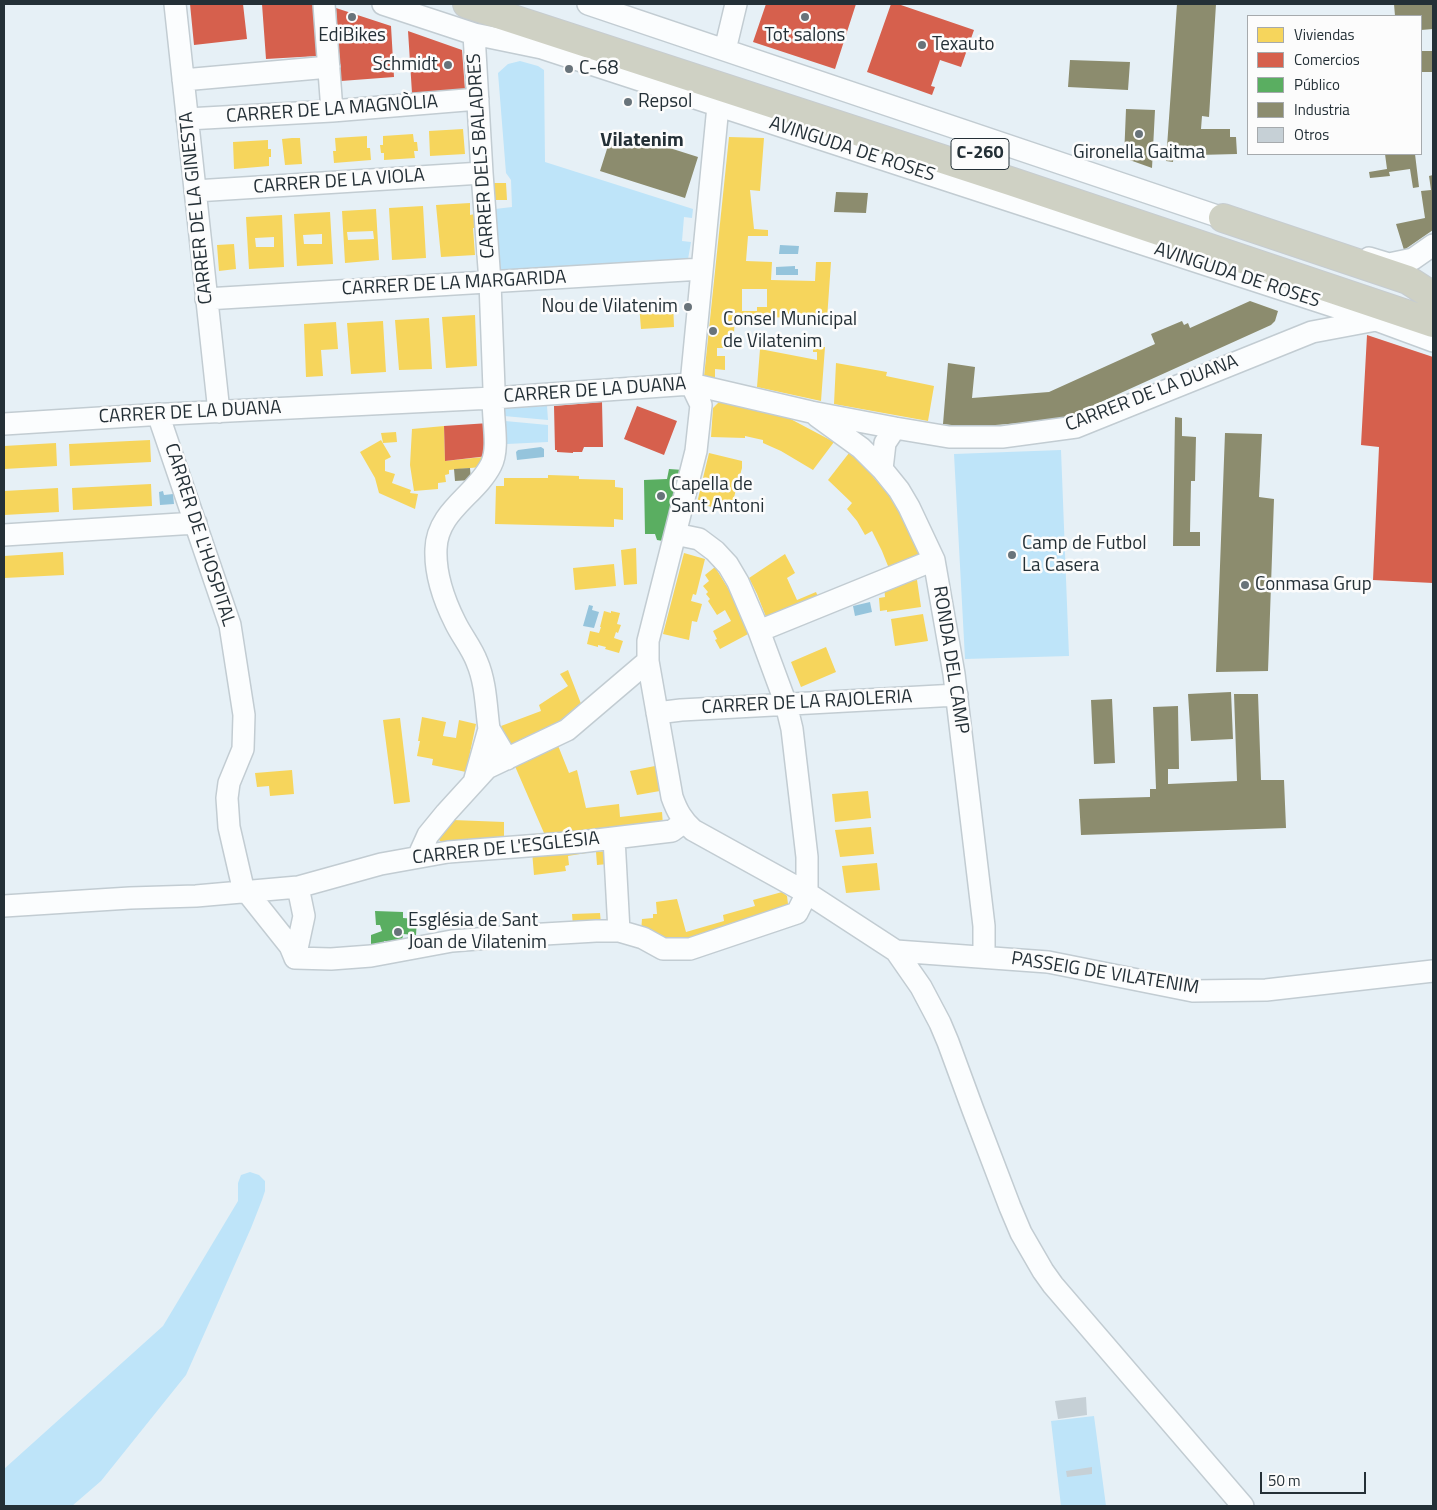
<!DOCTYPE html>
<html>
<head>
<meta charset="utf-8">
<style>
  body { margin:0 }
  #map { position:relative; width:1437px; height:1510px; overflow:hidden; background:#e6f0f6; font-family:"Titillium Web",sans-serif }
  canvas { display:block }
  .frame { position:absolute; inset:0; border:5px solid #243037; pointer-events:none }
  .legend { position:absolute; left:1247px; top:15px; width:175px; height:140px; box-sizing:border-box; background:#fcfcfc; border:1px solid #a6aaad; margin:0; padding:6px 9px; list-style:none; font-size:15px; color:#243037 }
  .legend li { display:flex; align-items:center; gap:10px; height:25px }
  .legend b { width:25px; border:1px solid #a6aaad }
  .scale { position:absolute; left:1260px; top:1472px; width:106px; height:22px; box-sizing:border-box; border:2px solid #243037; border-top:0; padding-left:6px; font-size:15px; line-height:18px; white-space:nowrap; color:#243037; -webkit-text-stroke:4px #fcfcfc; paint-order:stroke }
</style>
</head>
<body>
<div id="map">
<canvas width="1437" height="1510"></canvas>
<div class="frame"></div>
<ul class="legend">
<li><b style="height:14px;background:#f6d55c"></b>Viviendas</li>
<li><b style="height:14px;background:#d6604d"></b>Comercios</li>
<li><b style="height:14px;background:#5aae61"></b>Público</li>
<li><b style="height:14px;background:#8c8c6e"></b>Industria</li>
<li><b style="height:14px;background:#c6d0d6"></b>Otros</li>
</ul>
<div class="scale">50 m</div>
</div>
<script>
const g = document.querySelector('canvas').getContext('2d');
g.lineJoin = 'round';
function fill(path, color) { g.fillStyle = color; g.fill(path, 'evenodd'); }
function strokePath(path, color, width, dash) { g.strokeStyle = color; g.lineWidth = width; g.lineCap = dash ? 'butt' : 'round'; g.setLineDash(dash || []); g.stroke(path); }
function drawText(font, color, halo, rows, align = 'center') {
  g.font = font + ' "Titillium Web",sans-serif'; g.lineWidth = 5; g.setLineDash([]); g.textBaseline = 'middle'; g.strokeStyle = halo; g.fillStyle = color; for (const [text, x, y, turn = 0] of rows) {
    g.save(); g.translate(x, y); g.rotate((+turn || 0) * Math.PI / 180); g.textAlign = isNaN(turn) ? turn : align; if (halo) g.strokeText(text, 0, 0); g.fillText(text, 0, 0); g.restore();
  }
}
const green = new Path2D(`
  M520,61L538,66L544,70L545,162L693,209L692,218L684,217L682,241L691,242L687,265L498,275L495,209L512,207L511,180L506,173L498,73L508,64Z
  M547,406L548,420L504,416L503,409Z
  M505,421L548,425V442L507,444Z
  M1061,450L1069,656L965,659L954,454Z
  M250,1172L259,1175L265,1181V1191L262,1200L251,1228L186,1375L101,1481L72,1506H4V1469L163,1326L238,1201V1183L241,1175Z
  M1094,1416L1106,1506H1061L1051,1421Z`);
const water = new Path2D(`
  M780,245L799,246L798,254H779Z
  M795,266V269H798V275H776V267Z
  M541,447L544,449V457L517,460L516,452L518,450Z
  M163,491L164,495L173,494L174,504L160,505L159,492Z
  M870,602L872,612L855,616L853,606Z
  M589,605L593,606L592,610L599,612L594,628L583,626Z`);
const homes = new Path2D(`
  M463,129L465,154L430,156L429,131Z
  M413,134L414,142H417L418,151H414L415,158L384,160V153H381L380,145H383V136Z
  M367,136V148H370L371,160L334,163L333,151H336L335,138Z
  M729,137L764,138L760,191L750,190L754,229L768,230V236H748L746,261L772,262L771,280L815,281L816,262H831L827,319L735,316L734,333H730L729,348H717V356H725V370L715,369V379L704,377ZM742,289H767V307H757V311H742Z
  M292,138H300L302,164L285,165L282,139Z
  M268,140V149H271V157H269V166L234,169L233,142Z
  M492,183H506L507,200H493Z
  M470,203V215L475,214V228H473L475,255L441,257L436,205Z
  M423,206L426,258L392,260L389,208Z
  M376,209L379,260L345,263L342,211ZM373,231L374,239L348,240L347,232Z
  M330,212L333,264L297,266L294,214ZM322,234V244H304L303,235Z
  M282,215L284,267L249,269L246,217ZM274,237V247H256L255,238Z
  M234,244L236,269L219,271L217,245Z
  M673,301L674,327L641,329L639,304Z
  M475,315L477,366L446,368L442,317Z
  M429,318L432,369L399,370L395,320Z
  M383,321L386,372L351,374L347,323Z
  M336,322L338,349L321,350L323,376L306,377L304,324Z
  M813,347H825L821,401L757,387L760,349L817,360V352H813Z
  M836,363L887,372L886,376L934,386L928,421L834,404Z
  M721,400L783,415L834,442L813,470L781,451L763,443V440L745,436V438L711,437L713,408Z
  M444,426L445,461L483,457L481,467L449,470V474L445,475L446,482L438,483V489L414,491L410,465L412,429Z
  M396,432L397,442L383,443L381,433Z
  M150,440L151,462L70,466L69,444Z
  M381,440L391,457L385,460V471L395,474L392,483L411,490L410,493L418,494L415,509L379,493L375,478L360,452Z
  M56,443L57,466L4,469V446Z
  M709,453L742,461V468L730,512L697,503Z
  M849,453L863,465L889,495L901,514L922,558L890,571L882,551L872,531L865,535L857,521L847,509L852,503L828,480Z
  M548,475L579,476V479L615,480V487L623,488V520L614,519V527L495,524L496,486H504V478H548Z
  M151,484L152,506L73,510L72,488Z
  M58,488L59,512L4,515V491Z
  M636,548L637,584L624,585L621,550Z
  M63,552L64,575L4,578V556Z
  M684,553L705,559L696,595L693,594L691,601L702,604L697,622L692,621L689,640L663,634Z
  M785,554L795,573L787,578L797,600L816,592L819,599L768,622L757,594L749,578Z
  M614,564L616,586L575,590L573,568Z
  M715,567L737,603L750,633L720,649L715,640L717,639L713,631L731,621L725,610L717,615L708,601L710,599L706,594L708,592L703,586L709,581L705,575Z
  M917,580L921,607L887,612V610L880,611L879,598L885,597L884,585Z
  M604,611L611,613V611L620,613L617,624L621,625L618,633L616,632L614,638L623,641L619,653L605,649L606,647L598,645V647L587,644L590,631L599,633L601,627H600Z
  M923,614L928,641L895,646L891,619Z
  M826,647L836,672L801,687L791,662Z
  M568,670L585,714L512,751L501,726L541,711L539,705L568,686L560,674Z
  M422,717L446,722L443,736L456,738L459,720L476,724L466,772L432,765L433,759L417,756L420,741H418Z
  M400,718L410,802L394,804L383,720Z
  M557,743L569,773L577,770L586,808L619,804L620,817L662,812L663,825L503,845L440,841L435,835L453,820L504,822V837L544,833L514,764Z
  M655,766L660,791L637,795L630,771Z
  M292,770L294,794L270,796L269,786L257,787L255,773Z
  M868,791L871,818L835,822L832,794Z
  M871,827L874,854L840,857L835,830Z
  M586,845V853L568,856L569,865L565,866L566,871L534,875L532,851Z
  M607,851L608,864L597,865L596,852Z
  M877,863L880,890L846,893L842,866Z
  M782,892L787,896L789,912L688,944L641,932L642,919L653,918V914H657L656,902L677,899L686,932L724,921L723,915L755,906L753,900Z
  M600,913L601,924L573,926L572,914Z`);
const shops = new Path2D(`
  M190,4H243L247,39L194,45Z
  M262,4H314L317,56L266,59Z
  M766,4H856L835,69L753,42Z
  M891,4H898L974,30L961,67L940,60L931,86L935,87L932,95L867,72Z
  M336,8L391,26L394,77L341,81Z
  M408,31L462,50L465,90L412,93Z
  M1367,335L1433,357V583L1373,580L1379,447L1361,445Z
  M602,402L603,447H584L582,452H573V453L557,452V450H555L554,406Z
  M637,406L677,421L664,455L624,439Z
  M489,423L488,456L445,461L444,426Z`);
const public = new Path2D(`
  M669,469L683,470L663,541L657,540L655,534H645L644,480L667,479Z
  M375,911L403,912V918L417,919L416,935L403,934L402,942L384,941V950L371,953V935L382,931L380,925H376Z`);
const industry = new Path2D(`
  M1177,4H1216L1209,117L1202,116L1201,129H1230V137H1236L1237,154L1198,155V148L1174,147L1173,162L1166,161Z
  M1394,4H1433V29L1421,30V16H1395Z
  M1421,51H1433L1432,72H1421Z
  M1070,60L1130,62L1128,90L1068,87Z
  M1126,109L1155,110L1152,168L1124,158Z
  M613,130L698,157L685,198L600,171Z
  M1385,154H1415L1419,187L1413,188L1410,169L1389,172L1390,176L1370,178L1369,172L1387,169Z
  M1433,175V230L1404,250L1396,224L1425,218L1421,191L1431,190L1429,176Z
  M836,192L868,193L866,213L834,212Z
  M1250,301L1278,311L1275,321L1271,325L1061,420L969,427L943,424L948,363L975,367L972,398L1049,392L1155,344L1151,334L1182,321L1184,325L1188,323L1190,328Z
  M1175,417L1182,418V436L1196,437L1195,481H1191L1190,532H1200V546H1173Z
  M1225,433L1262,434L1259,497L1274,499L1268,671L1216,672Z
  M470,468L471,480L455,481L454,469Z
  M1231,692L1233,739L1191,741L1188,694Z
  M1234,694H1258L1261,780H1284L1286,828L1081,835L1079,799L1150,797V789H1156L1153,707L1178,706L1179,769H1168V784L1237,781Z
  M1112,699L1115,763L1094,764L1091,700Z`);
const building = new Path2D(`
  M1086,1397L1087,1415L1058,1419L1055,1401Z
  M1092,1467V1474L1067,1477L1066,1471Z`);
const minor = new Path2D(`
  M175,4L219,412
  M324,4L332,111
  M383,4L474,34L542,48L1376,320L1433,341
  M588,4L1223,218L1237,220
  M474,34L482,173L490,282L494,389C490,411 501,446 491,465C476,495 437,511 436,549C435,573 444,600 455,622C461,635 472,648 477,662C486,683 486,707 489,729
  M725,50L736,4
  M183,80L329,67
  M718,106L691,384L701,405L696,451L648,641V661L672,797C677,811 682,820 693,830L807,893L896,951L921,987L940,1023L948,1042L973,1110L1010,1207L1021,1233L1043,1271L1053,1285L1243,1506
  M187,119L332,111L478,99
  M195,191L482,173
  M1369,258L1389,264L1413,259L1433,245
  M206,299L702,269
  M158,414L230,625L244,715L243,749L229,783L227,798L229,827L244,892
  M817,416L861,448L882,469L899,490L909,507L934,560L954,674L984,926V957
  M4,424L148,415L493,398L691,384L811,412L895,428L949,437H1002L1076,427L1312,332L1376,320
  M882,469L885,443L895,428
  M4,535L196,523
  M759,631L934,560
  M657,713L681,710L957,695
  M474,782L489,729L507,759
  M614,838L619,931
  M418,857L428,835L446,813L487,768L567,730L648,661
  M247,892L290,946L295,958
  M4,906L130,898L196,896L298,887L381,864L448,852L580,842L672,831L684,822
  M896,951L1048,962L1193,991L1266,990L1433,971
  M295,958L331,959L371,956L452,941L527,935L596,931H619L643,938L663,949H690L797,913L807,893V857L792,729L786,704L759,631L738,582L728,565L715,551L699,539L675,534
  M295,958L304,916L298,887`);
const highway = new Path2D(`
  M467,4L1013,182L1433,323
  M1223,218L1408,280L1433,296`);
const markers = [
  [352,17,5,"#68737a"],
  [805,17,5,"#68737a"],
  [922,45,5,"#68737a"],
  [448,65,5,"#68737a"],
  [569,69,5,"#68737a"],
  [628,102,5,"#68737a"],
  [1139,134,5,"#68737a"],
  [688,307,5,"#68737a"],
  [713,331,5,"#68737a"],
  [661,496,5,"#68737a"],
  [1012,555,5,"#68737a"],
  [1245,585,5,"#68737a"],
  [398,932,5,"#68737a"]
];
const shields = [
  [980,154,58]
];
const shieldNames = [
  ["C-260",980,154]
];
const poiNames = [
  ["EdiBikes",352,36,"center"],
  ["Tot salons",805,36,"center"],
  ["Texauto",932,45],
  ["Schmidt",438,65,"right"],
  ["C-68",579,69],
  ["Repsol",638,102],
  ["Gironella Gaitma",1139,153,"center"],
  ["Nou de Vilatenim",678,307,"right"],
  ["Consel Municipal",723,320],
  ["de Vilatenim",723,342],
  ["Capella de",671,485],
  ["Sant Antoni",671,507],
  ["Camp de Futbol",1022,544],
  ["La Casera",1022,566],
  ["Conmasa Grup",1255,585],
  ["Església de Sant",408,921],
  ["Joan de Vilatenim",408,943]
];
const streetNames = [
  ["CARRER DE LA MAGNÒLIA",332,110,-4],
  ["AVINGUDA DE ROSES",852,150,18],
  ["CARRER DELS BALADRES",482,156,-94],
  ["CARRER DE LA VIOLA",339,182,-4],
  ["CARRER DE LA GINESTA",197,208,-96],
  ["AVINGUDA DE ROSES",1237,276,18],
  ["CARRER DE LA MARGARIDA",454,284,-3],
  ["CARRER DE LA DUANA",595,391,-4],
  ["CARRER DE LA DUANA",1152,394,-21],
  ["CARRER DE LA DUANA",190,413,-3],
  ["CARRER DE L'HOSPITAL",199,535,72],
  ["RONDA DEL CAMP",950,660,81],
  ["CARRER DE LA RAJOLERIA",807,703,-3],
  ["CARRER DE L'ESGLÉSIA",506,849,-6],
  ["PASSEIG DE VILATENIM",1105,974,9]
];
const neighbourhoodNames = [
  ["Vilatenim",642,141]
];
fill(green, '#bee4f9');
fill(water, '#95c4dc');
fill(homes, '#f6d55c');
fill(shops, '#d6604d');
fill(public, '#5aae61');
fill(industry, '#8c8c6e');
fill(building, '#c6d0d6');
strokePath(minor, '#c2ccd2', 24);
strokePath(highway, '#c6ccd0', 30);
strokePath(minor, '#fbfdfe', 21);
strokePath(highway, '#cfd1c4', 28);
for (const [x, y, r, color] of markers) { const dot = new Path2D(); dot.arc(x, y, r, 0, 2 * Math.PI); g.fillStyle = color; g.fill(dot); strokePath(dot, '#fcfcfc', 2); }
for (const [x, y, w] of shields) { const box = new Path2D(); box.roundRect(x - w / 2, y - 15.5, w, 31, 4); g.fillStyle = '#fcfcfc'; g.fill(box); strokePath(box, '#243037', 1); }
drawText('bold 18px', '#243037', null, shieldNames);
drawText('19px', '#243037', '#fcfcfc', poiNames, 'left');
drawText('19px', '#243037', '#fcfcfc', streetNames);
drawText('bold 20px', '#243037', '#fcfcfc', neighbourhoodNames);
</script>
</body>
</html>
